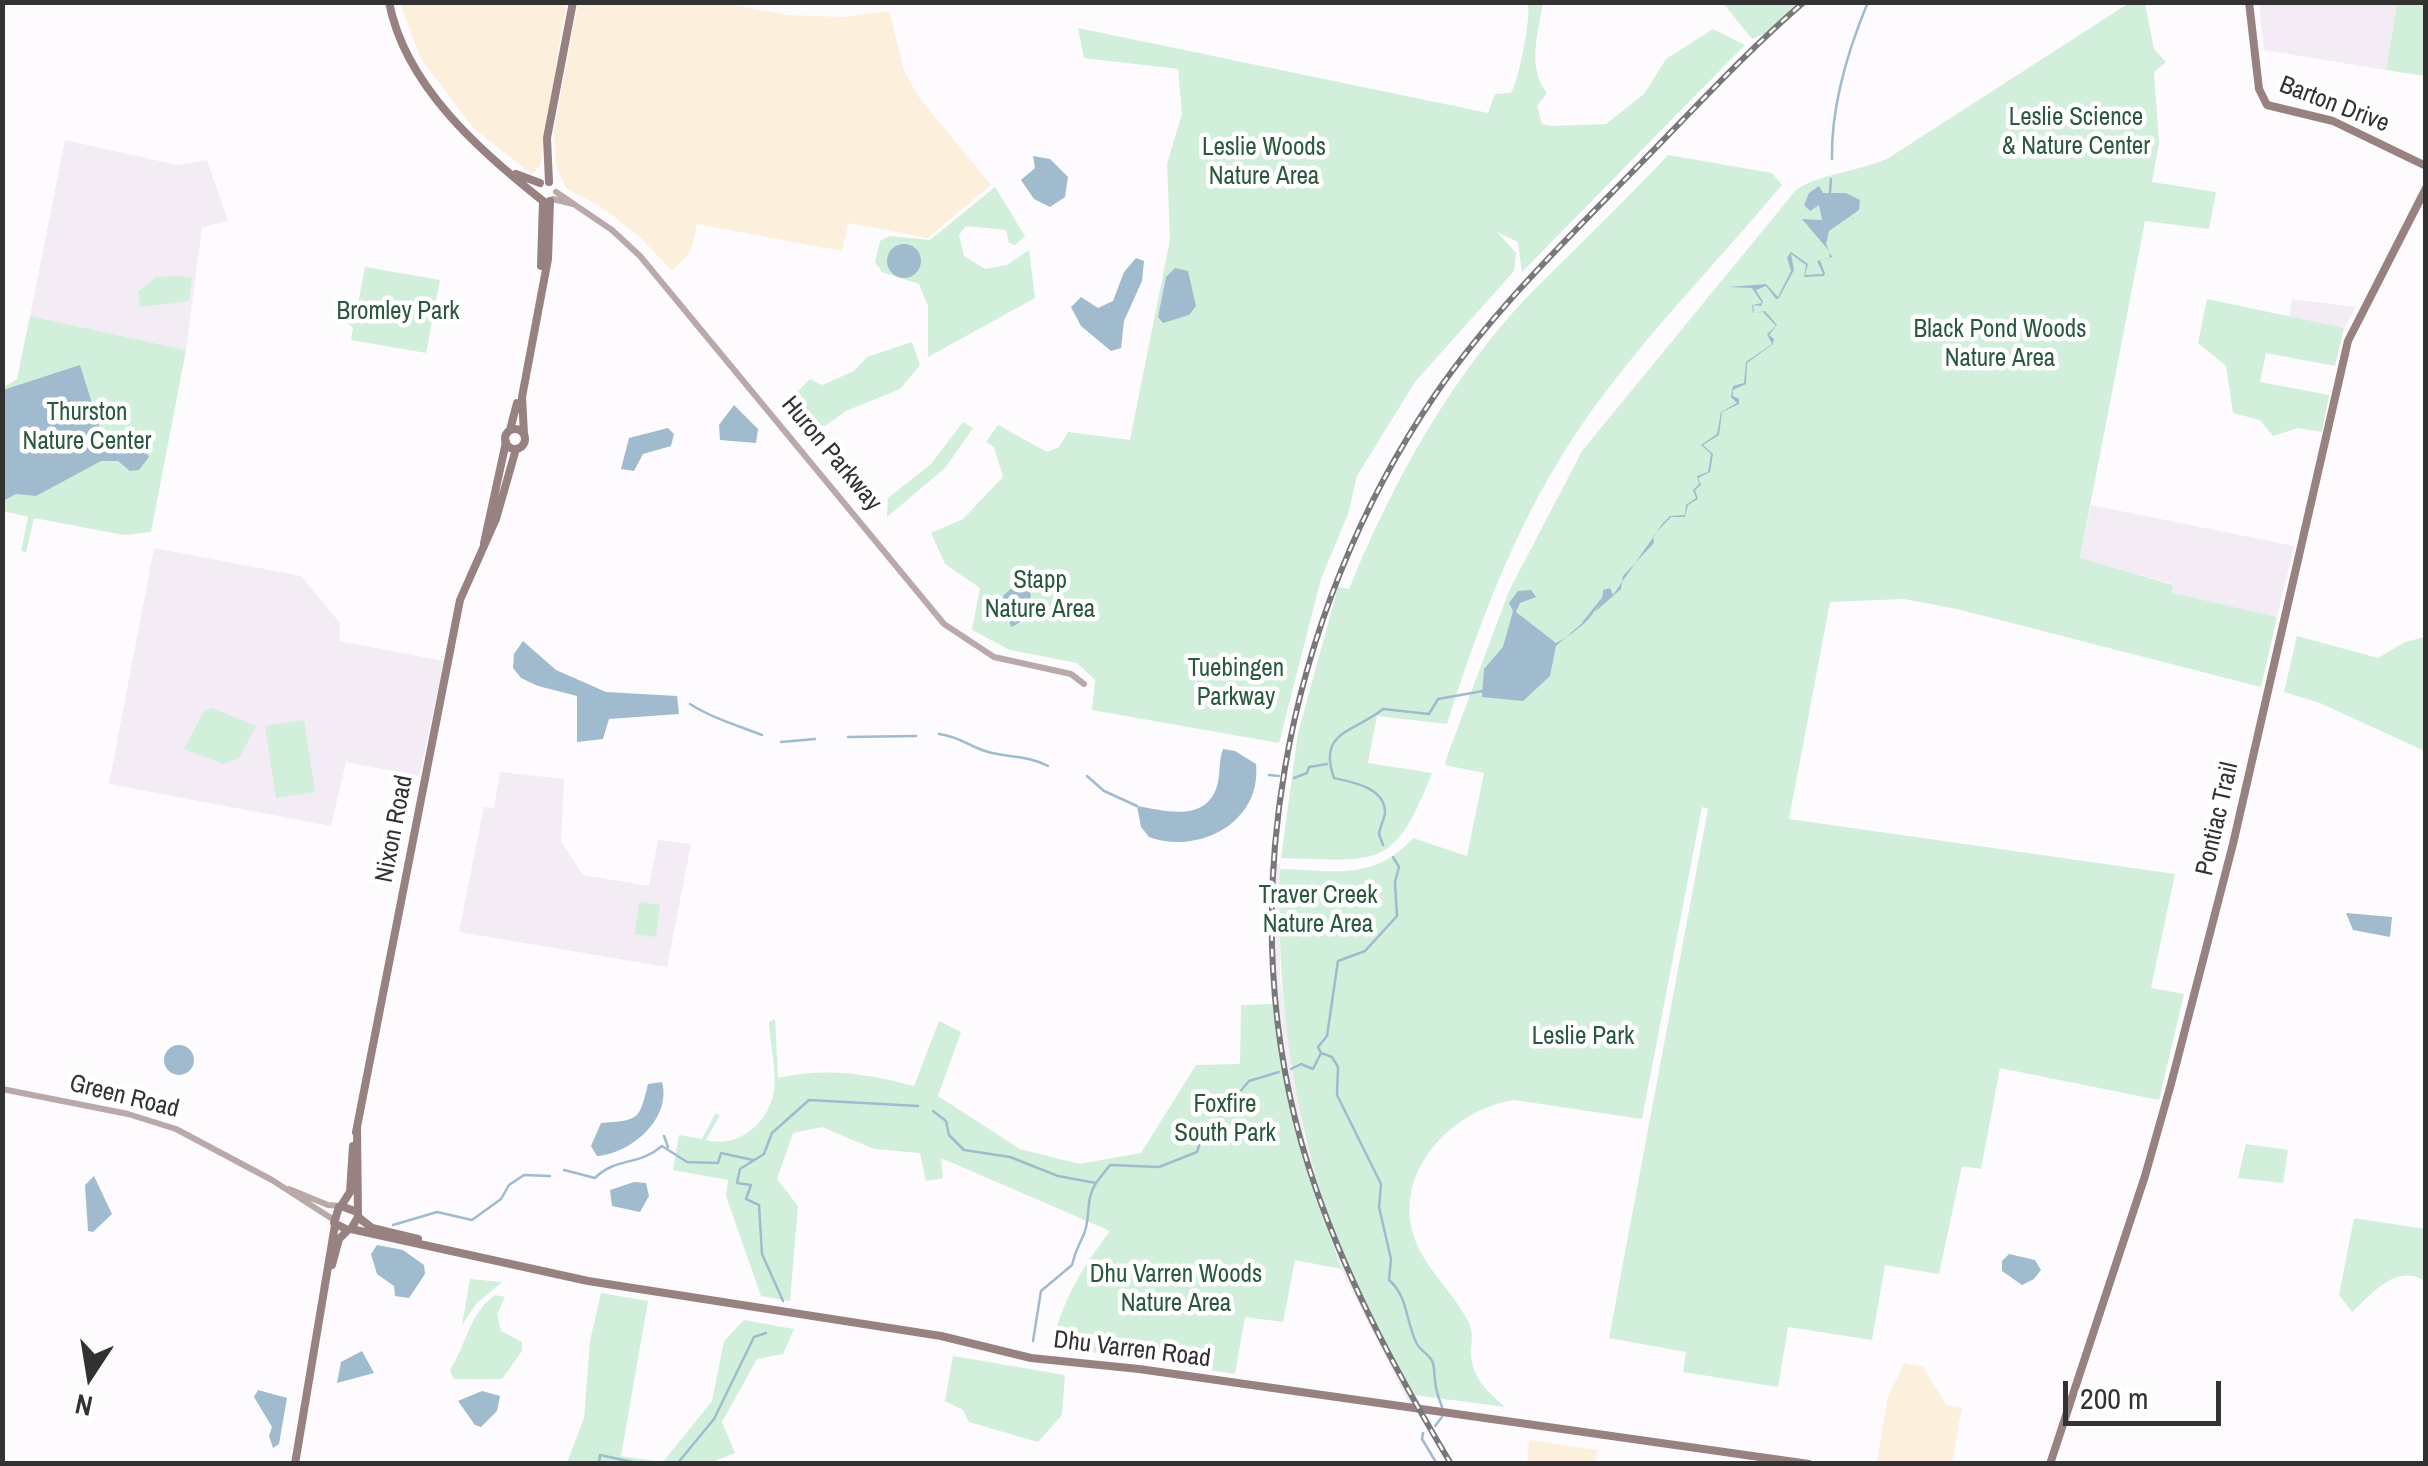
<!DOCTYPE html>
<html>
<head>
<meta charset="utf-8">
<style>
  body { margin:0 }
  #map { position:relative; width:2428px; height:1466px; overflow:hidden; background:#fdfbfe; font-family:"Archivo Narrow",sans-serif }
  canvas { display:block }
  .frame { position:absolute; inset:0; border:5px solid #333233; pointer-events:none }
  .north { position:absolute; left:40px; top:1326px; width:100px; height:100px; -webkit-text-stroke:8px #fff; paint-order:stroke; rotate:192deg; font-size:28px; font-weight:700; line-height:40px; text-align:center; color:#333233 }
  .north::after { content:''; display:block; margin:auto; width:35px; height:45px; background:#333233; clip-path:polygon(50% 0,100% 100%,50% 72%,0 100%) }
  .scale { position:absolute; left:2063px; top:1381px; width:158px; height:45px; box-sizing:border-box; border:5px solid #333233; border-top:0; padding-left:12px; font-size:30px; line-height:35px; white-space:nowrap; color:#333233; -webkit-text-stroke:8px #fff; paint-order:stroke }
</style>
</head>
<body>
<div id="map">
<canvas width="2428" height="1466"></canvas>
<div class="frame"></div>
<div class="north">N</div>
<div class="scale">200 m</div>
</div>
<script>
const g = document.querySelector('canvas').getContext('2d');
g.lineJoin = 'round';
function fill(path, color) { g.fillStyle = color; g.fill(path, 'evenodd'); }
function strokePath(path, color, width, dash) { g.strokeStyle = color; g.lineWidth = width; g.lineCap = dash ? 'butt' : 'round'; g.setLineDash(dash || []); g.stroke(path); }
function drawText(font, color, halo, rows, align = 'center') {
  g.font = font + ' "Archivo Narrow",sans-serif'; g.lineWidth = 9; g.setLineDash([]); g.textBaseline = 'middle'; g.strokeStyle = halo; g.fillStyle = color; for (const [text, x, y, turn = 0] of rows) {
    g.save(); g.translate(x, y); g.rotate((+turn || 0) * Math.PI / 180); g.textAlign = isNaN(turn) ? turn : align; if (halo) g.strokeText(text, 0, 0); g.fillText(text, 0, 0); g.restore();
  }
}
const commercial = new Path2D(`
  M718,2L787,15L843,17L889,11L904,71L918,96L991,185L928,238L848,223L842,251L697,224L691,251L672,271L640,237L604,209L566,188L556,165L554,129L578,3Z
  M400,3H566L540,166L532,174L474,129L420,57Z
  M1904,1363L1923,1367L1947,1406L1962,1407L1952,1463L1877,1461L1888,1397Z
  M1529,1440L1597,1450L1596,1463L1527,1464Z`);
const built = new Path2D(`
  M2259,3H2397L2386,70L2264,50Z
  M65,140L177,165L207,160L228,221L202,227L186,350L30,316Z
  M2292,299L2356,307L2344,328L2289,319Z
  M2091,505L2294,546L2277,617L2217,606L2171,592L2173,584L2080,559Z
  M154,548L301,576L340,623L339,641L444,661L419,776L346,762L331,826L109,784Z
  M500,772L564,779L561,841L583,875L649,886L658,840L691,844L667,967L459,932L484,807L494,808Z
  M1280,864V979L1304,1135L1343,1256L1421,1405L1409,1404L1341,1269L1293,1125L1271,977L1269,866Z`);
const green = new Path2D(`
  M1528,3H1543C1538,32 1527,68 1547,93L1537,106L1542,124L1551,126L1606,124L1644,94L1666,59L1713,29L1745,45L1522,272L1518,242L1497,232L1516,253L1514,271L1415,382L1357,476L1348,514L1321,579L1279,743L1092,710L1095,680L1077,663L1010,650L972,630L980,588L945,564L931,533L963,519L1003,477L994,447L986,442L998,425L1047,452L1059,447L1068,432L1130,440L1170,240L1167,164L1182,114L1178,69L1084,58L1078,28L1488,113L1495,94L1511,93C1519,79 1531,18 1528,3Z
  M1723,3H1800L1766,33L1752,39Z
  M2129,3H2145L2154,49L2166,62L2154,72L2159,143L2152,182L2216,192L2209,229L2145,221L2080,558L2173,585L2172,593L2277,617L2261,687L1957,609L1904,599L1830,602L1789,819L2175,874L2151,988L2184,994L2159,1100L2000,1068L1981,1169L1962,1166L1939,1274L1885,1265L1872,1340L1788,1327L1778,1387L1683,1372L1686,1352L1609,1338L1708,809L1702,807L1642,1119L1514,1100C1456,1109 1397,1165 1412,1230C1420,1264 1452,1290 1468,1321C1473,1330 1472,1340 1471,1351C1471,1377 1486,1390 1505,1407L1414,1395C1314,1237 1274,1054 1280,869C1334,870 1373,882 1413,838L1467,856L1484,773L1445,765L1448,754L1509,591L1582,451L1796,190C1817,175 1858,171 1887,159Z
  M2397,3H2425V76L2386,70Z
  M1668,155L1772,173L1782,185C1715,265 1641,339 1581,426C1519,516 1480,620 1447,724L1377,716L1368,763L1432,773C1394,870 1379,861 1281,858L1298,733L1338,587L1349,589C1392,483 1452,374 1533,291C1578,246 1624,202 1668,155Z
  M995,187L1025,236L1015,245L1009,243L1006,230L966,226L959,235L964,256L985,269L1007,265L1029,250L1035,298L928,357V306L919,284L882,272L875,262L880,241L890,236L930,240Z
  M365,267L440,280L426,353L351,340L353,328L331,306L354,324Z
  M179,276L192,278L189,301L140,307L138,292L156,277Z
  M2207,299L2344,328L2335,366L2266,353L2260,382L2329,395L2322,432L2298,428L2273,436L2260,420L2233,413L2226,366L2198,343Z
  M30,316L186,350L151,532L124,535L34,518L26,552L21,551L28,517L3,511L2,388L17,379Z
  M912,342L920,365L900,389L846,411L825,426L813,425L793,396L810,379L822,385L854,371L867,357Z
  M963,422L973,428L945,468L887,517L888,498L931,464Z
  M2297,636L2378,658L2405,642L2425,637V751L2320,703L2284,692Z
  M212,708L256,726L239,758L223,764L184,749L204,711Z
  M304,720L315,792L276,798L265,726Z
  M639,902L660,905L656,937L635,934Z
  M1274,1004L1293,1125L1341,1269L1295,1260L1283,1322L1245,1317L1235,1374L1051,1346C1065,1296 1080,1271 1110,1231L941,1158L943,1178L926,1181L920,1153L874,1149L822,1127L793,1133L777,1179L798,1206L790,1301L761,1296L726,1196L728,1180L673,1170L679,1135L702,1139L715,1114L720,1115L706,1140C737,1148 765,1126 773,1096C778,1075 770,1044 769,1022L775,1019L778,1078C826,1067 868,1074 914,1086L939,1021L961,1032L938,1096L1020,1149L1079,1164L1141,1153L1196,1065L1240,1064L1241,1005Z
  M2246,1144L2288,1150L2283,1183L2238,1178Z
  M2354,1218L2425,1229V1281C2396,1263 2373,1293 2352,1312L2339,1295Z
  M470,1279L502,1282L476,1304L462,1325Z
  M601,1293L648,1301L621,1456L663,1462L712,1401L724,1341L744,1320L794,1329L783,1354L757,1359L722,1422L735,1453L710,1463H567L584,1418L590,1341Z
  M495,1295L505,1297L497,1314L501,1331L522,1342V1351L502,1379H454L450,1370C467,1343 469,1314 495,1295Z
  M953,1356L1065,1375L1062,1415L1038,1442L969,1422L963,1410L945,1401Z`);
const water = new Path2D(`
  M1033,156L1050,159L1068,177L1065,197L1050,207L1034,199L1021,180L1035,168Z
  M1819,186L1823,193H1846L1860,200L1859,210L1829,231L1826,244L1832,257L1820,260L1825,273L1824,276L1804,277L1806,265L1791,254L1794,270L1779,298L1776,299L1766,286L1756,290L1763,302L1761,306L1753,305L1754,313L1765,311L1777,325L1769,335L1774,339L1773,344L1747,363L1746,384L1733,390V396L1739,399V404L1722,412L1719,435L1703,445L1713,454L1710,472L1698,478L1701,485L1695,490L1698,499L1688,505L1685,517H1671L1653,536L1654,543L1623,576L1621,589L1556,646L1550,676L1523,701L1482,697L1484,669L1503,647L1513,611L1509,603L1518,591L1531,590L1536,597L1520,603L1516,612L1556,643C1574,634 1604,611 1603,590L1610,588L1613,595L1663,523L1670,516L1685,515L1686,505L1696,498L1693,490L1699,484L1697,476L1708,472L1711,454L1701,445L1717,434L1721,412L1737,403L1731,397L1733,386L1744,383L1746,362L1772,344L1767,334L1776,326L1763,312L1753,313L1752,305L1762,303L1752,288L1728,287L1766,284L1778,297L1791,271L1787,258L1791,252L1808,264L1805,275L1823,274L1817,261L1829,258L1830,252L1802,219L1822,220L1819,205L1810,211L1804,205L1809,193Z
  M887 261a17 17 0 1 1 34 0a17 17 0 1 1-34 0Z
  M1136,258L1144,261L1142,281L1124,321L1121,348L1111,351L1081,326L1071,307L1081,297L1098,308L1113,301L1124,272Z
  M1175,268L1188,271L1196,306L1189,315L1163,323L1158,317L1166,277Z
  M80,365L100,429L107,434L135,429L149,457L139,470L130,471L118,461H101L36,496L16,494L3,501V390Z
  M734,405L758,429L756,443L720,440L719,425Z
  M668,428L674,434L671,446L643,454L634,471L621,469L629,438Z
  M1019,581L1030,589C1033,604 1026,622 1011,627L1003,596Z
  M523,641L556,670L606,692L677,696L679,714L609,719L603,739L577,742V696L538,686L521,678L513,668L514,654Z
  M1223,749L1235,751L1256,764C1262,823 1198,855 1149,837L1141,827L1137,806C1163,810 1203,823 1216,789C1221,776 1218,762 1223,749Z
  M2346,913L2392,917L2390,937L2353,930Z
  M164 1060a15 15 0 1 1 30 0a15 15 0 1 1-30 0Z
  M662,1082C672,1119 630,1154 597,1156L591,1146L601,1123C639,1120 639,1121 648,1084Z
  M94,1176L112,1214L93,1232L88,1231L85,1185Z
  M634,1182L646,1183L649,1196L640,1212L612,1206L610,1190Z
  M377,1245L403,1250L424,1265L425,1274L409,1298L395,1296L394,1286L377,1274L371,1254Z
  M2009,1254L2035,1260L2041,1270L2034,1279L2022,1285L2002,1271V1261Z
  M362,1351L374,1373L337,1383L341,1362Z
  M258,1390L287,1398L279,1444L273,1448L269,1436L272,1427L254,1397Z
  M482,1391L500,1396L497,1411L481,1427L475,1425L458,1401Z`);
const stream = new Path2D(`
  M1832,159C1831,107 1848,50 1868,2
  M1830,192L1831,179
  M1584,622L1604,597
  M690,704C712,718 736,725 762,735
  M939,734C961,737 968,746 985,751C1007,758 1027,755 1048,766
  M848,737L916,736
  M781,742L815,739
  M1269,775L1279,776
  M1087,776L1104,791L1137,806
  M1294,778L1307,773L1309,767L1327,764
  M1383,845L1379,834C1380,826 1385,818 1385,812C1385,787 1351,782 1334,778C1317,731 1355,732 1383,709L1429,714L1438,699L1483,691
  M1321,1053L1332,1057L1338,1067L1337,1095L1381,1184L1379,1207L1391,1259L1389,1280C1408,1296 1406,1323 1417,1344C1422,1353 1434,1356 1434,1369C1435,1384 1436,1392 1442,1407
  M1291,1069L1301,1064L1313,1069L1321,1053L1318,1047L1327,1036L1338,961L1365,951L1397,916L1395,882L1399,867L1393,857
  M933,1111L946,1121L949,1135L964,1150L1010,1157L1058,1176L1096,1183L1110,1165L1159,1167L1197,1152L1202,1137L1249,1081L1279,1072
  M664,1136L668,1147
  M564,1170L595,1178C616,1157 639,1166 662,1146L687,1162L718,1163L721,1153L753,1160
  M393,1225L437,1212L472,1220L501,1199L509,1185L524,1175L550,1176
  M783,1301L762,1254L759,1205L746,1199L751,1185L737,1183L740,1169L764,1154L772,1133L809,1100L918,1106
  M1033,1341L1041,1291L1072,1265C1076,1248 1078,1248 1084,1234C1091,1217 1085,1199 1096,1183
  M1435,1426L1442,1417
  M1423,1433L1422,1439L1437,1464
  M570,1464H586
  M599,1464L600,1455L642,1464
  M677,1464L714,1419L754,1337L766,1333`);
const tertiary = new Path2D(`
  M556,192L612,230L640,256L944,624L994,657L1071,674L1084,684
  M553,199L573,204
  M2,1089L128,1114L176,1129L272,1180L334,1220
  M289,1189L328,1205L341,1206`);
const secondary = new Path2D(`
  M389,2C405,86 481,152 543,201
  M2249,2L2259,89L2267,105L2333,121L2426,166
  M516,174L540,183
  M549,182L547,138L573,2
  M541,266L543,201
  M505 439a10 10 0 1 1 20 0a10 10 0 1 1-20 0Z
  M510,430L517,403
  M524,434L522,397L548,259L550,201
  M484,543L506,442
  M357,1128L358,1217L351,1229L588,1281L941,1336L1031,1358L1139,1369L1809,1464
  M356,1132L460,600L496,519L516,449
  M353,1146L350,1192L341,1206L357,1212
  M358,1217L372,1228L418,1239
  M332,1265L339,1239L348,1230L334,1223L339,1207
  M295,1464L335,1225
  M2050,1464L2145,1176L2171,1084L2233,844L2348,341L2426,188`);
const rail = new Path2D(`
  M1451,1464C1394,1368 1343,1274 1309,1168C1227,912 1285,614 1435,395C1494,309 1570,236 1642,162C1695,108 1747,51 1804,2`);
const streetNames = [
  ["Barton Drive",2334,105,21],
  ["Huron Parkway",831,454,50],
  ["Pontiac Trail",2218,819,-77],
  ["Nixon Road",395,829,-79],
  ["Green Road",124,1097,14],
  ["Dhu Varren Road",1132,1350,7]
];
const parkNames = [
  ["Leslie Science",2076,118],
  ["& Nature Center",2076,147],
  ["Leslie Woods",1264,148],
  ["Nature Area",1264,177],
  ["Bromley Park",398,312],
  ["Black Pond Woods",2000,330],
  ["Nature Area",2000,359],
  ["Thurston",87,413],
  ["Nature Center",87,442],
  ["Stapp",1040,581],
  ["Nature Area",1040,610],
  ["Tuebingen",1236,669],
  ["Parkway",1236,698],
  ["Traver Creek",1318,896],
  ["Nature Area",1318,925],
  ["Leslie Park",1583,1037],
  ["Foxfire",1225,1105],
  ["South Park",1225,1134],
  ["Dhu Varren Woods",1176,1275],
  ["Nature Area",1176,1304]
];
fill(commercial, '#fcf0dc');
fill(built, '#f3ecf5');
fill(green, '#d2efdb');
fill(water, '#9fbbcd');
strokePath(stream, '#9fbbcd', 2.5);
strokePath(tertiary, '#b9a9a9', 6);
strokePath(secondary, '#978181', 8);
strokePath(rail, '#787779', 6);
strokePath(rail, '#fff', 2.5, [8]);
drawText('25px', '#333233', '#fff', streetNames);
drawText('25px', '#2a593e', '#fff', parkNames);
</script>
</body>
</html>
